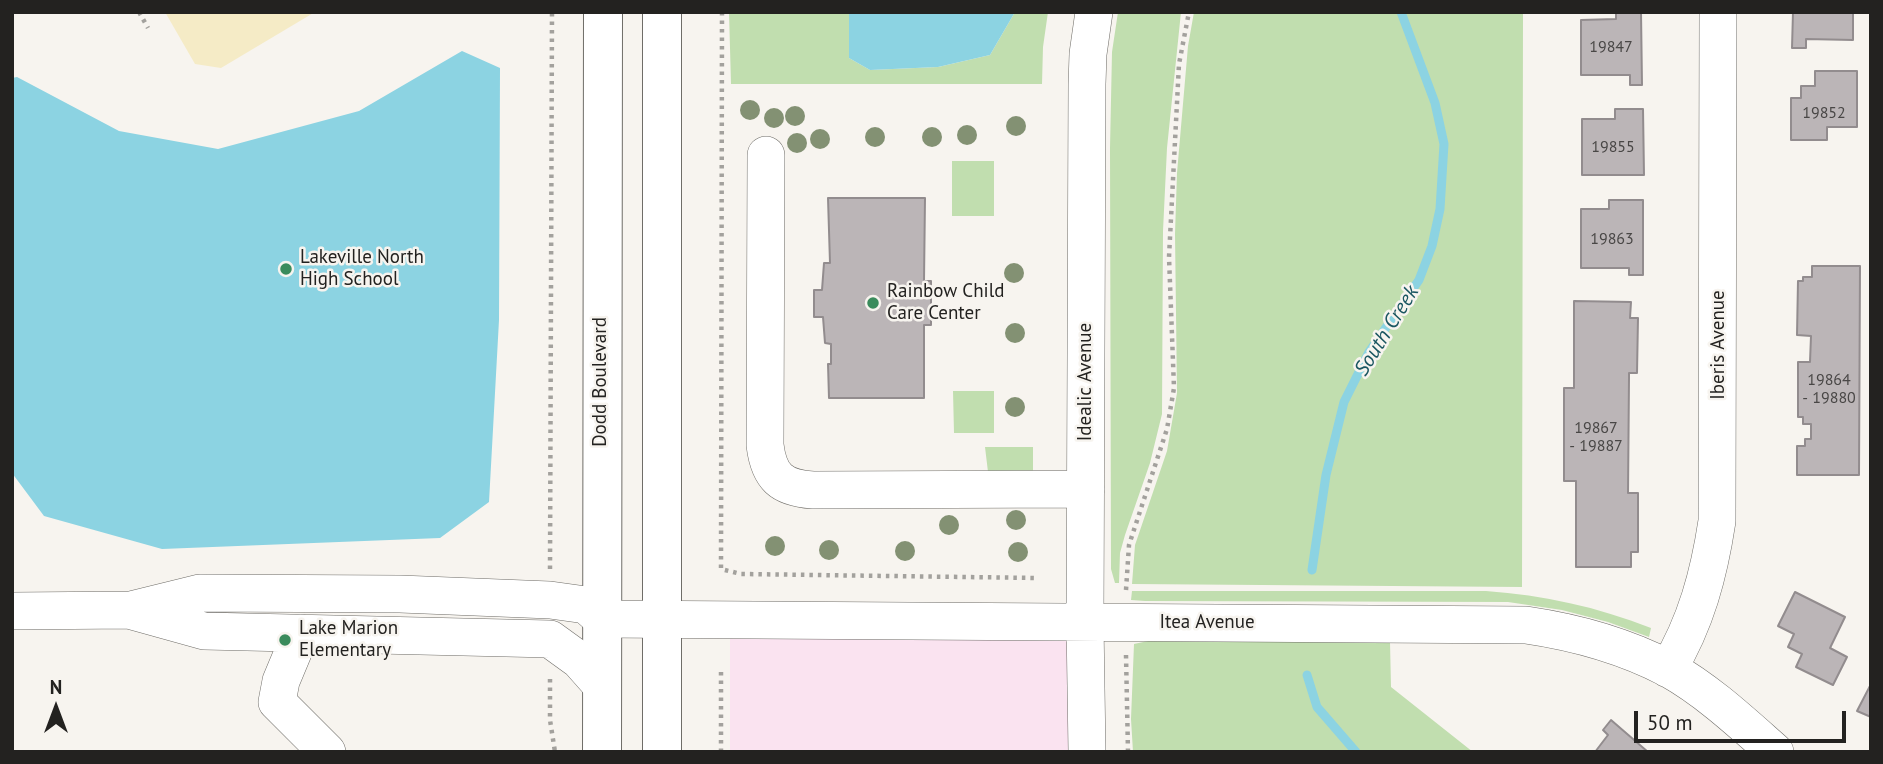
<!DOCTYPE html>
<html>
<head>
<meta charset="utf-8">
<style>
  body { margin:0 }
  #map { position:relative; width:1883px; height:764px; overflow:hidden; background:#f7f4ef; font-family:"PT Sans",sans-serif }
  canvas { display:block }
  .frame { position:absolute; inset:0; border:14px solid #232220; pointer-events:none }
  .north { position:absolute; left:21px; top:673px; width:70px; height:70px; -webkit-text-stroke:5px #f7f4ef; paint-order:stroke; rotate:0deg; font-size:19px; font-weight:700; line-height:28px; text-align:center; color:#232220 }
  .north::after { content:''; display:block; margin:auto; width:24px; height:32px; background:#232220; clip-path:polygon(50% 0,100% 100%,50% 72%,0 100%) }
  .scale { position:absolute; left:1634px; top:711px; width:212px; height:32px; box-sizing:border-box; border:4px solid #232220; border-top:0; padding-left:9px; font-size:21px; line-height:24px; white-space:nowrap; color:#232220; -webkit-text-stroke:5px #f7f4ef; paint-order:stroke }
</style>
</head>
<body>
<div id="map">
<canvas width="1883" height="764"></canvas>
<div class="frame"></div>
<div class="north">N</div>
<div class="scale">50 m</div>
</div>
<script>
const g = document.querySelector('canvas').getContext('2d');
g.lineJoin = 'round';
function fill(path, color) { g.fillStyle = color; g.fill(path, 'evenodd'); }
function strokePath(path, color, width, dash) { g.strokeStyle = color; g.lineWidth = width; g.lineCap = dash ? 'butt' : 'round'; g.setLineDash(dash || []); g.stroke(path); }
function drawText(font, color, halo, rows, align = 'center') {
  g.font = font + ' "PT Sans",sans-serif'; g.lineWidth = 5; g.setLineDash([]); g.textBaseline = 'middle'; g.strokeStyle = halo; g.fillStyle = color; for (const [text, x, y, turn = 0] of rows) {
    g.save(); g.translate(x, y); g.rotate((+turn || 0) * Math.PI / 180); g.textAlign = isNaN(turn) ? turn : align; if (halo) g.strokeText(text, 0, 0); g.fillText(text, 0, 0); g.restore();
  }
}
const commercial = new Path2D(`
  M730,621L1085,623L1087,752H730Z`);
const green = new Path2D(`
  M729,12H849V58L870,70L938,67L990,55L1015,12H1048L1043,47L1042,84H731Z
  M1118,12H1181L1167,148L1163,231L1162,414L1150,463L1125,535L1120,553L1119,583H1115L1111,569L1110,148L1112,52Z
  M1194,12H1523L1522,587L1132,584L1135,545L1167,451L1177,393L1175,234L1177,173L1188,46Z
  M952,161H994V216H952Z
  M953,391H994V433H954Z
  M985,447H1033V474L988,472Z
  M1132,591H1486C1544,595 1597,607 1651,628L1649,637L1608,622L1562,610L1508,602L1145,601L1131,600Z
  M1148,641L1390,642L1391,687L1473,752H1133L1131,719L1134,644Z`);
const sand = new Path2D(`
  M165,12H315L221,68L195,64Z`);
const water = new Path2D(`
  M849,12H1015L990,55L938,67L870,70L849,58Z
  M462,51L500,68L499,320L489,502L440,538L162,549L44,516L12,473V78L17,77L119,131L218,149L359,111Z`);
const stream = new Path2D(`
  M1312,570L1326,475L1344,402L1369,352L1419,280L1432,246L1440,209L1444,144L1435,103L1401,12
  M1307,675L1317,707L1356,752`);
const building = new Path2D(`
  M1616,12H1641L1642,85H1630V75H1581V20L1616,19Z
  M1793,12H1853V40L1806,39V48H1792Z
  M1815,71H1857V127H1827V140H1791V98H1801V86H1815Z
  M1615,109H1643L1644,175H1582V119H1615Z
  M828,198H925L924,281H931V325H924V398H829L828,364H831V344L825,343L823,317H814V290H822L824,263H830Z
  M1609,200H1643V275H1629V268H1581V209H1609Z
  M1812,266H1860L1859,475H1797V446H1805V439H1811V424H1803V417H1798V362H1810L1811,336L1797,335L1798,281H1803V277H1812Z
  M1574,301L1631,302L1630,318H1638L1637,373H1629V378L1628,493H1638V552H1631V567H1576V481H1564V388H1574Z
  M1795,592L1845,617L1830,648L1847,657L1833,685L1796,667L1802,654L1788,647L1794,634L1778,626Z
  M1871,684V717L1857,711Z
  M1611,720L1648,752H1595L1608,735L1603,730Z`);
const path = new Path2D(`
  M139,12L148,28
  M722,12L721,569L741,574L1038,578
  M550,569L552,12
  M1126,590L1129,545L1167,429L1174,388L1169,257L1179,64L1189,12
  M1126,655L1128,752
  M550,679V720L555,752
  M721,752V667`);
const minor = new Path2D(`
  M766,155L765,445C769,477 781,488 813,490L1086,489
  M12,611L131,610L200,593L400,594L550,600L586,605L602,619L1526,625C1574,632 1625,646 1669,669C1708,691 1741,722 1775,752
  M132,611L204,631L550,639L579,660L602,686
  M301,633L281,681L277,702L327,752
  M1668,669C1696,623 1709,574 1717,521L1718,12
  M1087,752L1085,623L1087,84L1088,54L1094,12`);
const major = new Path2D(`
  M602,752L603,12
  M662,752V12`);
const trees = [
  [750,110],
  [795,116],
  [774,118],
  [1016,126],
  [967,135],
  [875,137],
  [932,137],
  [820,139],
  [797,143],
  [1014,273],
  [1015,333],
  [1015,407],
  [1016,520],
  [949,525],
  [775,546],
  [829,550],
  [905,551],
  [1018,552]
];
const markers = [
  [286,269,7,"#3a8b5c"],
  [873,303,7,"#3a8b5c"],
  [285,640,7,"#3a8b5c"]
];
const numberNames = [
  ["19847",1611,47],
  ["19852",1824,113],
  ["19855",1613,147],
  ["19863",1612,239],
  ["19864",1829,380],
  ["- 19880",1829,398],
  ["19867",1596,428],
  ["- 19887",1596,446]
];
const poiNames = [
  ["Lakeville North",300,258],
  ["High School",300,280],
  ["Rainbow Child",887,292],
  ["Care Center",887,314],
  ["Lake Marion",299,629],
  ["Elementary",299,651]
];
const streetNames = [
  ["Iberis Avenue",1719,345,-90],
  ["Dodd Boulevard",601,382,-90],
  ["Idealic Avenue",1086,382,-90],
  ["Itea Avenue",1207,623]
];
const waterNames = [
  ["South Creek",1387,331,-58]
];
fill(commercial, '#fae3f0');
fill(green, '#c1deaf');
fill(sand, '#f5ebc6');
fill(water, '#8cd3e2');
strokePath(stream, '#8cd3e2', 9);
fill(building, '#bbb5b7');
strokePath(building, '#928c8e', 2);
strokePath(minor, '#6f6d68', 38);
strokePath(major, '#6f6d68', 40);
strokePath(path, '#a3a19d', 4.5, [3.5, 5]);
strokePath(minor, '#fff', 37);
strokePath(major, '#fff', 38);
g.fillStyle = '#839173';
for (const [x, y] of trees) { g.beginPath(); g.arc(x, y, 10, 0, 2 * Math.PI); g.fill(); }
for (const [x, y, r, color] of markers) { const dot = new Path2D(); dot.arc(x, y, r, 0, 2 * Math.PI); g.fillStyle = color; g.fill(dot); strokePath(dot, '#f7f4ef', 2.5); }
drawText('16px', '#494746', null, numberNames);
drawText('19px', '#232220', '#f7f4ef', poiNames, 'left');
drawText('19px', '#232220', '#f7f4ef', streetNames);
drawText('italic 21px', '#1a5661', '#f7f4ef', waterNames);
</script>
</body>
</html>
